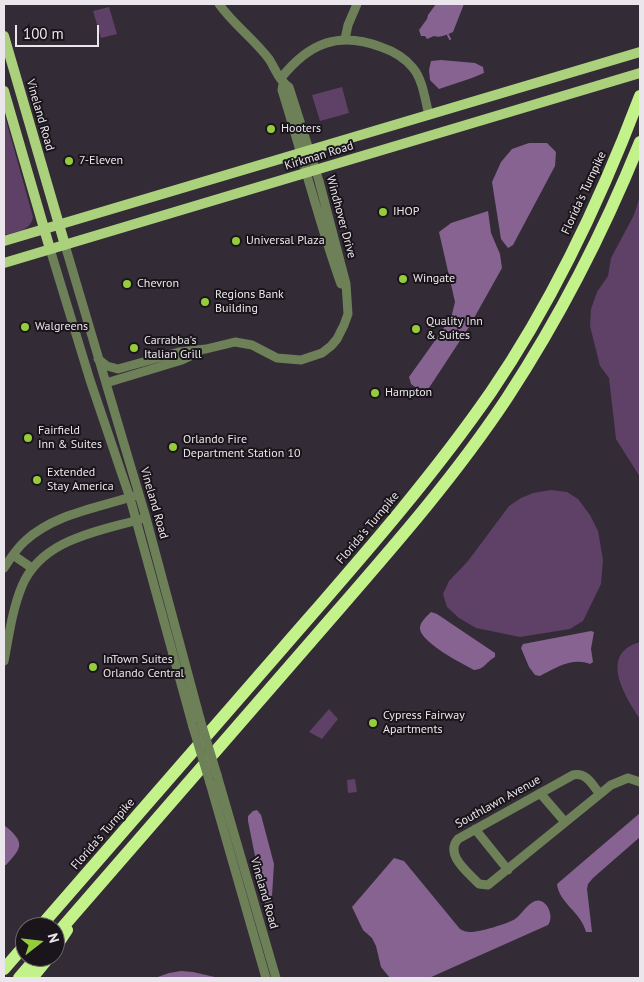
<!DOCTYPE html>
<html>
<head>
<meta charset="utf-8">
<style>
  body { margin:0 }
  #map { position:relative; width:644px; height:982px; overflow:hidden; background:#332b36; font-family:"PT Sans",sans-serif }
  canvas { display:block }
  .frame { position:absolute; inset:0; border:5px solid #ebe5ec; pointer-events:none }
  .north { position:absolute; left:15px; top:917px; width:50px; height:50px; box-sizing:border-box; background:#19151a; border:1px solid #6d686e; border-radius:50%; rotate:74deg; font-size:14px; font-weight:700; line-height:20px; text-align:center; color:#ebe5ec }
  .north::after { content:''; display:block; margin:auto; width:18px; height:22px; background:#94cc3c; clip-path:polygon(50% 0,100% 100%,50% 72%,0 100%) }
  .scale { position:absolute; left:15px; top:25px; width:84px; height:22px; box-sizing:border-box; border:2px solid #ebe5ec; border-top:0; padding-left:6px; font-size:15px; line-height:18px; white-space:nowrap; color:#ebe5ec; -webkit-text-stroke:4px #19151a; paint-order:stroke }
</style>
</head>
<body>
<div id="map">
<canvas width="644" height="982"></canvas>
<div class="frame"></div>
<div class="north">N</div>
<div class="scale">100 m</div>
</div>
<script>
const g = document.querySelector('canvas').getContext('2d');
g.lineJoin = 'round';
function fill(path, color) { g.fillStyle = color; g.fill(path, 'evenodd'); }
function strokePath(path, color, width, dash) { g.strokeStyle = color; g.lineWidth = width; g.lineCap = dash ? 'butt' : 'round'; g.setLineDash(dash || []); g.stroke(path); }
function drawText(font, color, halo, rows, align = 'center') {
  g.font = font + ' "PT Sans",sans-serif'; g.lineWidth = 4; g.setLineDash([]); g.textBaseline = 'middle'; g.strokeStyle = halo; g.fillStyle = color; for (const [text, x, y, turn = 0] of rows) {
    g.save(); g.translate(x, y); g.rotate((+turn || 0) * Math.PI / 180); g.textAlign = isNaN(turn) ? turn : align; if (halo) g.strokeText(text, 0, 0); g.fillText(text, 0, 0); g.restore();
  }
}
const green = new Path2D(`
  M109,7L117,34L101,38L93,11Z
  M342,87L349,113L320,121L312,95Z
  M4,113L33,217C31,231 15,232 4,235Z
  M640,196V477L616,439L609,378L600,366L590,326L591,309L597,292L608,276L611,258L634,215Z
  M551,490L567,492L578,499L590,515L598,531L603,560L601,584L583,621L570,629L520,637L476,628L459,618L447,607L443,594L449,581L468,561L509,506L521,498L533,493Z
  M640,642V719C625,696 598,654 640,642Z
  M329,709L338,719L322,739L309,732Z
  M355,779L357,792L348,793L347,780Z`);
const water = new Path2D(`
  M436,4H464L453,32C446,35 440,38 434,36L427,39L425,36H421L419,30L427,19L428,15Z
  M441,60L475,63L483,67L484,73L472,78L439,89L430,80L429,70L431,61Z
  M529,143H547L556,152L555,166L513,245L508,248L501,239L492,182L501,162L512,149Z
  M488,211L491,233L500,254L502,268L469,327L425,394L411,384L409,377L451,318L455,302L439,232L451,223Z
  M431,612L437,614L495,653V657C487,661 484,670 474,670C461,663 422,643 420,629C419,623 427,616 431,612Z
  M591,631L594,632L591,649L593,662L590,664C573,657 555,668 540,676L535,675L529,667L521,648L523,644Z
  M257,810L261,815L274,864L271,912L267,909L264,901L248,821V816L253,811Z
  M640,813V837L593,878L588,884L587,889L592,932H586C581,912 559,903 557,884Z
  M4,825C25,842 23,847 6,865H4Z
  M394,858L404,861L460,929C463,931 466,932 470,932C480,932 507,924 515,919C522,914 527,904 535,901C546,897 555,916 548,925L429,978H390L381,967L376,946L372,938L363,930L352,907Z
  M181,971L193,972L219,978H155L169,973Z`);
const stream = new Path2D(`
  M448,35L450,39`);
const minor = new Path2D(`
  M345,39L348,25L357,4
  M281,78C309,43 338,31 381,47C393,51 405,58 413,68C423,80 425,100 429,115
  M283,84L282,90C302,154 318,220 341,284
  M65,245L146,518L200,719
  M50,249L90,380L130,498L193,727
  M98,359L107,366L118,369L179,352L206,349L235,342L252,345L277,358L301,360L322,353L331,346L337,339L344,325L348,314L346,284L319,181L289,87C279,81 275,68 269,59C254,39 233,24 219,4
  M106,383L182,360L199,352
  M13,555L32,568
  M4,568C10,559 16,549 25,541C54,514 97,508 134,496
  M4,661C9,636 12,610 22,586C42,539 97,532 141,519
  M217,775L276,978
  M210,783L266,978
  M540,793L565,822
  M599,793C592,784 586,772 573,775L458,839C444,855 469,873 479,884L488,885L611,785L628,778L640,782
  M475,829L508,870`);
const major = new Path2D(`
  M4,36L65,245
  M4,91L50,249
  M4,241L640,52
  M4,263L640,73`);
const highway = new Path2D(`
  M40,927C121,834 201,742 282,649C354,566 428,483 491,392C553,301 601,199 640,96
  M55,936C139,840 223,743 307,646C376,566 448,487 507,398C560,317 604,231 640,142
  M55,948L67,930
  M4,969L25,945
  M19,978L37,957
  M32,978L49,957`);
const minorBridge = new Path2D(`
  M200,719L217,775
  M193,727L210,783`);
const markers = [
  [271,129,5,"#94cc3c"],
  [69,161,5,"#94cc3c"],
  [383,212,5,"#94cc3c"],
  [236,241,5,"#94cc3c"],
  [403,279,5,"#94cc3c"],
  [127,284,5,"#94cc3c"],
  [205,302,5,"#94cc3c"],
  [25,327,5,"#94cc3c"],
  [416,329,5,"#94cc3c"],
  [134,348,5,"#94cc3c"],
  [375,393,5,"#94cc3c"],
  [28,438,5,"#94cc3c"],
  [173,447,5,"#94cc3c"],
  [37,480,5,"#94cc3c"],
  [93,667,5,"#94cc3c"],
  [373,723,5,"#94cc3c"]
];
const streetNames = [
  ["Vineland Road",40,115,74],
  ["Kirkman Road",319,156,-17],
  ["Florida's Turnpike",584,193,-65],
  ["Windhover Drive",341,217,75],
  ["Vineland Road",154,503,74],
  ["Florida's Turnpike",368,528,-50],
  ["Southlawn Avenue",498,802,-29],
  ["Florida's Turnpike",103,834,-49],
  ["Vineland Road",264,893,74]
];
const poiNames = [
  ["Hooters",281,129],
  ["7-Eleven",79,161],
  ["IHOP",393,212],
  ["Universal Plaza",246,241],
  ["Wingate",413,279],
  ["Chevron",137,284],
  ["Regions Bank",215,295],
  ["Building",215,309],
  ["Quality Inn",426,322],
  ["& Suites",426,336],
  ["Walgreens",35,327],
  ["Carrabba's",144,341],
  ["Italian Grill",144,355],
  ["Hampton",385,393],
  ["Fairfield",38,431],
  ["Inn & Suites",38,445],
  ["Orlando Fire",183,440],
  ["Department Station 10",183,454],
  ["Extended",47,473],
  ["Stay America",47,487],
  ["InTown Suites",103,660],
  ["Orlando Central",103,674],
  ["Cypress Fairway",383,716],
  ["Apartments",383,730]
];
fill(green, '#5f4067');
fill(water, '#866390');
strokePath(stream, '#866390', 2);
strokePath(minor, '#6d8058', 9);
strokePath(major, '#abd17c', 10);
strokePath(highway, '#c3f18a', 12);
strokePath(minorBridge, '#6d8058', 9);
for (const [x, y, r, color] of markers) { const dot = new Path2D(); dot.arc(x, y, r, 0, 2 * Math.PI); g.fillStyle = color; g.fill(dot); strokePath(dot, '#19151a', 2); }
drawText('12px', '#ebe5ec', '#19151a', streetNames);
drawText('12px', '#ebe5ec', '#19151a', poiNames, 'left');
</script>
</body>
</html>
